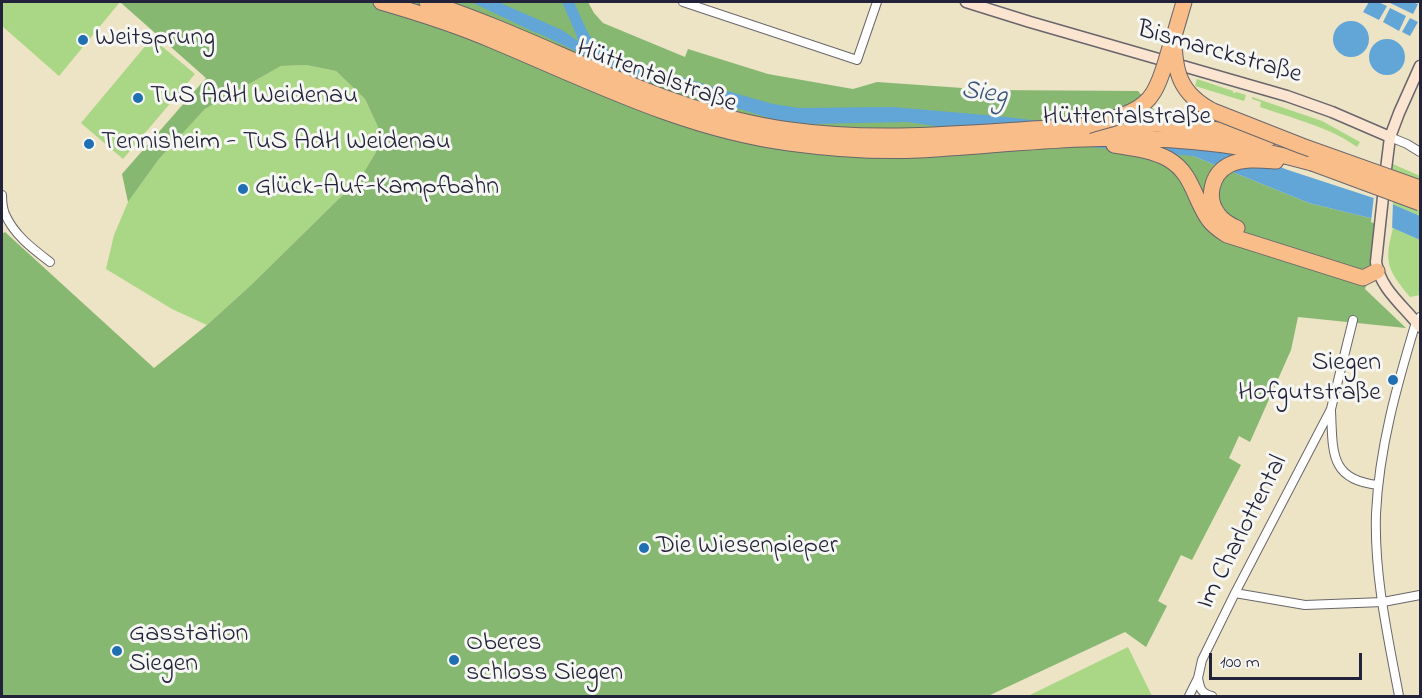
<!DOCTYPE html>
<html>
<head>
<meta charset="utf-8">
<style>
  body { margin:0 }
  #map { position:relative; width:1422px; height:698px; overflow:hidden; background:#ede3c5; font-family:"Indie Flower",sans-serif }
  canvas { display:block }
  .frame { position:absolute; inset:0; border:3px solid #22223b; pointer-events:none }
  .scale { position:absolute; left:1209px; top:653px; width:153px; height:27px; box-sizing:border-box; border:3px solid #22223b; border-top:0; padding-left:8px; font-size:18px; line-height:21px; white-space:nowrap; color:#22223b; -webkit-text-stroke:4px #f6f6f2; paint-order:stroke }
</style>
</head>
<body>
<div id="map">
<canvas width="1422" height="698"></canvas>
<div class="frame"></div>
<div class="scale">100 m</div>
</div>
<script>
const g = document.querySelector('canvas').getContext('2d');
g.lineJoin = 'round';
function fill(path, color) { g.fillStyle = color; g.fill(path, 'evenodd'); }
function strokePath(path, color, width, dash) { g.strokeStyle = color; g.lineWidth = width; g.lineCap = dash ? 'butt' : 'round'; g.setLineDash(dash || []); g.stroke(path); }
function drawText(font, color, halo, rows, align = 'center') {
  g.font = font + ' "Indie Flower",sans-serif'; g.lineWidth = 6; g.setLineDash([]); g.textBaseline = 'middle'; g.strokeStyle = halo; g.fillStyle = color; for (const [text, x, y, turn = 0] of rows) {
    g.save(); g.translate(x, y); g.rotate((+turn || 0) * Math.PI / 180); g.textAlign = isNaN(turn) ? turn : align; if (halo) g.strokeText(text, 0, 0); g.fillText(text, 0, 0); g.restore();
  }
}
const green = new Path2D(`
  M2,2H120L59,76L2,26Z
  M152,38L195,74L123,159L81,123Z
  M306,65L336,71L365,99L378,127L376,152L361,177L251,285L207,325L172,309L106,269L114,235L128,202L159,159L205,109L281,66Z
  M1197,79L1233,91V93H1235L1236,92L1246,95L1244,101L1195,86Z
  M1252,97L1322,121L1360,142L1357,147C1330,127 1291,118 1260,107L1261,102L1252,99Z
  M1393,164L1420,176V216L1389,203Z
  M1393,228L1420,240V295L1410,297C1387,269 1384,263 1393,228Z
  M1128,647L1152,696H1028Z`);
const forest = new Path2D(`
  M120,2H588L594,13L603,23L685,57L688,49L768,74L853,89L877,82L991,90L1138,91L1193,156L1309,203L1370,218L1387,225L1365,289L1406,328L1298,317L1291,350L1250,442L1239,436L1229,458L1241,465L1192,560L1181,555L1158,601L1167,606L1146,647L1125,632L988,696H2V234L5,232L154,368L207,325L251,285L361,177L376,152L378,127L365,99L336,71L306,65L281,66L205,109L159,159L128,202L122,174L206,78Z`);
const water = new Path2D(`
  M471,2H498L562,30L578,41L576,34L562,2H574L586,29L593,41L605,47L614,54L645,66L734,93L773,104L799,108L892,107L997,116L1110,129L1201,137L1288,170L1392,204L1420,216V240L1370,218L1309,203L1193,156L1077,146L907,122L812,124L776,120L640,79L582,54L542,35L532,31Z
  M1369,2H1378L1387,6L1379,20L1363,12Z
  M1388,2H1412L1418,4L1413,14Z
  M1390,8L1406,16L1399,31L1383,22Z
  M1410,18L1418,22L1410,36L1402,32Z
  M1333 39a18 18 0 1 1 36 0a18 18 0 1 1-36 0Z
  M1369 57a18 18 0 1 1 36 0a18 18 0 1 1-36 0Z`);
const pier = new Path2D(`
  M1374,195L1393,201L1392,231L1371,222Z`);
const street = new Path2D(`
  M683,2L857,60L877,2
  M1390,137L1407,144L1420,152
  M2,195C2,201 3,209 5,214C14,235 33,249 50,262
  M1331,411C1333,451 1329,480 1378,485
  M1235,593L1305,605L1383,602L1420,595
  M1198,678C1200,689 1201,693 1212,696
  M1189,696L1198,678L1202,660L1235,593L1331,409L1353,320
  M1399,696C1388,637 1374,575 1376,514C1379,448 1397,385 1416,322L1420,317`);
const secondary = new Path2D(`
  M966,2L1030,22L1287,96L1332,112L1390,137
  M1420,66L1399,113L1390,137L1386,169L1376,262C1380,289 1404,306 1420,327`);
const highway = new Path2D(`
  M381,2C419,13 457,25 494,41C592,82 684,129 789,143C833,149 876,152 919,150C974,147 1028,141 1083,139C1161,136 1237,142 1312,163
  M427,2C549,41 661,113 790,130C882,143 974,132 1067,127C1097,125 1127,123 1157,124C1195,126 1233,131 1270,138
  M1174,36L1184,2
  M1114,145C1132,148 1152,150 1168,159C1193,173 1194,200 1209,220C1214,227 1221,231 1227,235L1363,278L1377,271
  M1237,228C1230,225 1223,221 1218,214C1206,199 1211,174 1229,165C1243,158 1261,160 1276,161`);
const highwayBridge = new Path2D(`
  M1174,36C1174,72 1180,94 1213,111L1302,146L1420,188
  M1087,126C1108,119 1140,115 1153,93C1162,79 1166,60 1171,44
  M1312,163L1420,203`);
const markers = [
  [83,40,6,"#1f6fb2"],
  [138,98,6,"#1f6fb2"],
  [89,144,6,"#1f6fb2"],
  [243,189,6,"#1f6fb2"],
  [1393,380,6,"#1f6fb2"],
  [644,548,6,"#1f6fb2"],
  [117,651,6,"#1f6fb2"],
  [454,660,6,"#1f6fb2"]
];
const poiNames = [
  ["Weitsprung",95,40],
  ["TuS AdH Weidenau",150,98],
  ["Tennisheim - TuS AdH Weidenau",101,144],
  ["Glück-Auf-Kampfbahn",255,189],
  ["Siegen",1381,365,"right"],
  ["Hofgutstraße",1381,395,"right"],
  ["Die Wiesenpieper",656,548],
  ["Gasstation",129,636],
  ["Siegen",129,666],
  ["Oberes",466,645],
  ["schloss Siegen",466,675]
];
const streetNames = [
  ["Bismarckstraße",1219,54,16],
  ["Hüttentalstraße",656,78,20],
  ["Hüttentalstraße",1127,119],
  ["Im Charlottental",1244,533,-63]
];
const waterNames = [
  ["Sieg",984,95,8]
];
fill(green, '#a9d785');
fill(forest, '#86b872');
fill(water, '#62a5d7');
fill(pier, '#ede3c5');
strokePath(street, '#69666b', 10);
strokePath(secondary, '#69666b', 13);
strokePath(highway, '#69666b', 17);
strokePath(street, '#fff', 8);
strokePath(secondary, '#fce5d0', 10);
strokePath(highway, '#f8bd89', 15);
strokePath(highwayBridge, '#69666b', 17, []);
strokePath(highwayBridge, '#f8bd89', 15);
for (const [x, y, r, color] of markers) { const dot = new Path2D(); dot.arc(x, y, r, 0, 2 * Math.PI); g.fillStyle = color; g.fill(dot); strokePath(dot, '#f6f6f2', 2); }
drawText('26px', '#22223b', '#f6f6f2', poiNames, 'left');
drawText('26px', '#22223b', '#f6f6f2', streetNames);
drawText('italic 27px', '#3c5679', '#f6f6f2', waterNames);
</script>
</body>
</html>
